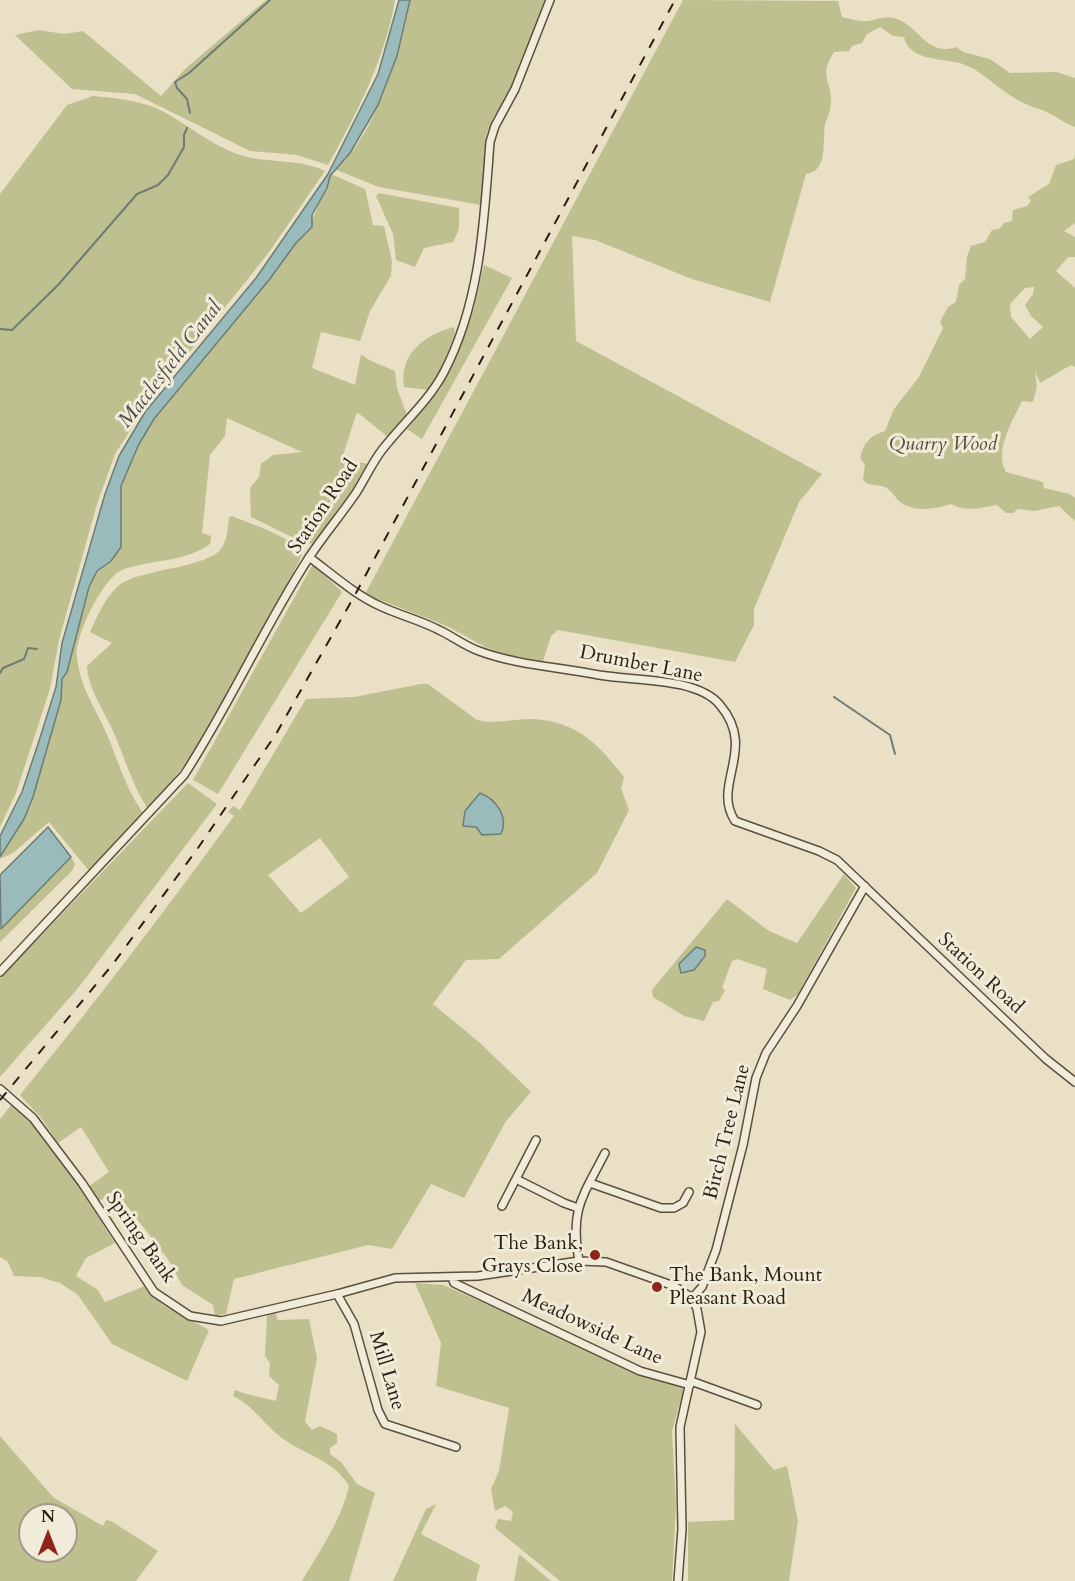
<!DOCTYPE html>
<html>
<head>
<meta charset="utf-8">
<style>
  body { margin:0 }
  #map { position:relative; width:1075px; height:1581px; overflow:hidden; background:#e9e0c5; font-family:Cardo,serif }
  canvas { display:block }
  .north { position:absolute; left:18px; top:1503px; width:60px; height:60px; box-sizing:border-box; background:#f1ebd9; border:2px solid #a39989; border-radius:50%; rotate:0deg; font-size:16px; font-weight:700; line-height:24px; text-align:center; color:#2d1d12 }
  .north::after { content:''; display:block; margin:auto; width:21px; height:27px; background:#8f2418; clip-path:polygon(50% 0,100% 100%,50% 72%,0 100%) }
</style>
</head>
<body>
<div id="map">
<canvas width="1075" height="1581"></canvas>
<div class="north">N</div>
</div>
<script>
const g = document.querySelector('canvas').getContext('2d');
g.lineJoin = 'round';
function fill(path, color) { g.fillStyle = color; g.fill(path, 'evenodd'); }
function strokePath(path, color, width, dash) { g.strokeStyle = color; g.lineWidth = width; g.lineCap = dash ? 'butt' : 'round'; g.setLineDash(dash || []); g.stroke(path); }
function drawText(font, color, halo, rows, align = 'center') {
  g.font = font + ' Cardo,serif'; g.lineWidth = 6; g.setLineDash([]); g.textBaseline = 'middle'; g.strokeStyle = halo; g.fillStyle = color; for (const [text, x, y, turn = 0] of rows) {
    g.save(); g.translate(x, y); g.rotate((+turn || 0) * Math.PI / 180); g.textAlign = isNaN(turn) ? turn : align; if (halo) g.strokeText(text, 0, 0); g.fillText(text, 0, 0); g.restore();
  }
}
const green = new Path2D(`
  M266,0H395C385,59 357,113 328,165L297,155L250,151L135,94L72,89L15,35L39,30L64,34L83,31L161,96L185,69Z
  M410,0H545L508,95L493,118L486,136L481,205L379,187L334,169C372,145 404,43 410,0Z
  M683,0L838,1L842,17C850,19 861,22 869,21C879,19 887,15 897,19C919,27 928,57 956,47L963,52L990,59L1010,73L1057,72L1075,78V127C1064,123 1053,114 1042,110C1029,106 1020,102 1008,94C992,83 981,71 963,64C946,58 909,62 904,37L893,36L880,27L867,34L862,43L852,46L849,51L834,52C818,77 832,80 831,102C831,110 827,118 825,125C822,140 829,171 806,174L770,302L692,279L595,240L572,236L576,341L822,474L799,502L754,609V625L735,662L558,630L551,636L543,661L507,655L485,647L449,627L365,594Z
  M93,96C114,98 136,100 156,108C184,121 210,145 240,155C269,164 298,158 325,171L267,255L146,406L115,454L97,504L59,640L50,689L16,793L0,827V194L67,105Z
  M1075,155V223L1064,231L1075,237V257H1068L1056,271L1075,288V367L1071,365L1040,383L1035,371L1037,386L1033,402L1022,401C1012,422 994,450 1006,472L1043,482L1044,488L1070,494L1075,498V521L1059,506L1034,511L1018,509L1013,513H1006L997,505C983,507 966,513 951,504C936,509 912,513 899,501C894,496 892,491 885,487C877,484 869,487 863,480L865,465L860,458C864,442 870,436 885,431L894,409L919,377L943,328L940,322L948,307L956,302L959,285L965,279L967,257L971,246L985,242L992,230L999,229L1004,223L1012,221L1013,210L1027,206L1031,201L1028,197L1049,184L1056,165L1074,159ZM1034,287L1033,294L1025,305L1031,316L1043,327L1030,339L1011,317L1010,304L1025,288Z
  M331,174L365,189L373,225L384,226L392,261L391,276L370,311L360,341L321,332L312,368L355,385L361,354L369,360L395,371L397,388L407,415L389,438L357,412L342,458L368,464L349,498L313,543L306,544L251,517L250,488L259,477L261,464L273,455L302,452L227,418L225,436L210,455L202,533L211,536L210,544C184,563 151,559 122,570C103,578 74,637 77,657C79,684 94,706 105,730C117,757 125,788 143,813L90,872L49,822L13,853L0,859L24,819L33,797L61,700L62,679L67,672L89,587L97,571L111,561L121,547V486L139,444L154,419L269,280L296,243L307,233Z
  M379,193L459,208V229L453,242L424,248L415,267L396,260L393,234L376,196Z
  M484,265L512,278L422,439L407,429L441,388L474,308Z
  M454,327L455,335L435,383L428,390L404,387C399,354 424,335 454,327Z
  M232,516C252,525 293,536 302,555C259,644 215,736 148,809C132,785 125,758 113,731C104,710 88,689 87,666L112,643L90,632C98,615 108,591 124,582C147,569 207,567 221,549C227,541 228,527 229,517Z
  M313,564L342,592L218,794L193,780Z
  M421,684H428L477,720C496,725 514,718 533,719C577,721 599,745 624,777L621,788L629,810L597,873L499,959L466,960L433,1004L479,1042L531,1092L506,1121L464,1198L431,1184L392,1249L368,1245L234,1279L226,1314L215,1316L213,1305L182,1285L168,1259L116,1192L97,1202L88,1187L109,1172L81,1127L58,1143L42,1119L20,1095C94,1004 165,911 234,816L228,812L233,806L240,810L306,699L354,697ZM320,838L349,877L301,913L268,875Z
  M188,783L217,804L79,987L0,1077V978Z
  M71,857L75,864L72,871L0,942V930Z
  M844,874L856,888L798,994L790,1000L763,989L767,969L737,959L732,961L722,988L725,990L719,1001L713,1002L704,1021L684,1016L653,997L652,990L727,899L769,931L797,943Z
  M12,1104C51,1135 87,1200 115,1243L86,1258L76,1276L98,1290L105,1302L145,1286L163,1305L209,1330L187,1381L112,1344L78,1295L60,1283L40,1277L14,1276L8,1262L0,1257V1119Z
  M415,1283L443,1285L684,1389L672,1431L676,1505L672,1581H560L495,1528L498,1519L511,1521L513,1512L505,1506L495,1511L491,1489L499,1471L509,1408L436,1386L441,1343Z
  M275,1312L278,1320L309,1319L317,1358L305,1422L312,1430L320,1426L337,1434V1443L330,1448V1454L341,1462L357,1484L375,1493L349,1581H302C320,1550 341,1521 349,1486C334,1460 305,1455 282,1438C263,1424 254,1406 233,1396L235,1390C249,1396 262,1397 276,1401L279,1385L269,1376L270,1363L265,1356L267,1315Z
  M735,1424L774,1470L787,1466L798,1521L789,1581H688V1522L734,1520Z
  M0,1436L54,1498L103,1526L106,1520L111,1521L158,1551L136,1581H0ZM30,1515H66V1551H30Z
  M436,1504L421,1534L480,1565L476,1581H393L426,1509Z
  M519,1554L551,1581H514Z`);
const water = new Path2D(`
  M399,0H410L397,56L378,105L350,153L330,176L327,188L312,215V227L296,243L269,280L154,419L139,444L121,486V547L111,561L97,571L89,587L67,672L62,679L61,700L33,797L24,819L0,857V836L22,792L39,741L56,687L62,643L105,494L119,456L145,412L256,278L328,174L378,74Z
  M480,793C496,799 509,817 501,834L482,835L476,827L463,826L465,811Z
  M48,827L71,857L1,929L0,875Z
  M696,947L705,950V956L694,970L681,973L679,964Z`);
const stream = new Path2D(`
  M190,113L187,99L177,88L175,82L189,73L270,0
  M0,329L12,330L58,285L137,194L158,185L168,175L184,147V135L187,128
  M0,673L3,668L24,659L28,648L37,649
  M834,697L890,735L895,754`);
const minor = new Path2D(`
  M309,557C332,574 354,594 380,606C399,615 420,620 439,630C452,636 465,646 479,651C516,665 560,667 599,675C633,681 697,677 720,705C758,750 711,784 735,821L819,851L837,860L1046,1059L1075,1082
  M0,972L184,775C229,706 263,629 308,559C323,536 341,515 356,493C365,479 372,463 382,450C402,424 429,401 444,372C481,301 484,220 490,142L495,126L515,89L550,0
  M0,1089L33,1118L82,1183L154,1292L190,1316L221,1321L337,1294L395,1278L478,1276L579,1261L606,1262L674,1286L692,1298L697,1309L701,1332L680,1427L682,1529L678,1581
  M516,1179L564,1203L578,1208
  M590,1183L661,1208H674L683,1203L689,1192
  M502,1206L536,1140
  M579,1261C570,1209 582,1198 605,1153
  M452,1277L454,1283L640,1371L690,1385
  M337,1294L354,1324L378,1410L385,1424L456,1447
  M692,1298L702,1287L716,1250L743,1145L756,1078L766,1053L797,1006L865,886
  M691,1381L757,1405`);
const rail = new Path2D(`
  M0,1100L113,964L198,848L276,734L356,593L675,0`);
const markers = [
  [595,1255,6,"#8f2418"],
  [657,1287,6,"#8f2418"]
];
const parkNames = [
  ["Quarry Wood",943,445]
];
const streetNames = [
  ["Station Road",324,507,-56],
  ["Drumber Lane",641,665,11],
  ["Station Road",980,974,43],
  ["Birch Tree Lane",728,1132,-76],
  ["Spring Bank",140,1238,55],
  ["Meadowside Lane",592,1328,25],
  ["Mill Lane",386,1371,73]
];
const poiNames = [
  ["The Bank,",583,1244],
  ["Grays Close",583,1267],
  ["The Bank, Mount",669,1276,"left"],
  ["Pleasant Road",669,1299,"left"]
];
const waterNames = [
  ["Macclesfield Canal",171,365,-52]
];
fill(green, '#bfc08f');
fill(water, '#9bb');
strokePath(water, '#6e7c77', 1.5);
strokePath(stream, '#6e7c77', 2);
strokePath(minor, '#5c4e3f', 10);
strokePath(minor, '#f1ebd9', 7);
strokePath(rail, '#2d1d12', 2, [10, 10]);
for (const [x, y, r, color] of markers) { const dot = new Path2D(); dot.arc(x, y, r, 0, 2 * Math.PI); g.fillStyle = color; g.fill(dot); strokePath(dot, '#f1ebd9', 2); }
drawText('italic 20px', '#594e38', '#f1ebd9', parkNames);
drawText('20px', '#2d1d12', '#f1ebd9', streetNames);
drawText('20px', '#2d1d12', '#f1ebd9', poiNames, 'right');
drawText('italic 21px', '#4d4c45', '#f1ebd9', waterNames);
</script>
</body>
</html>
